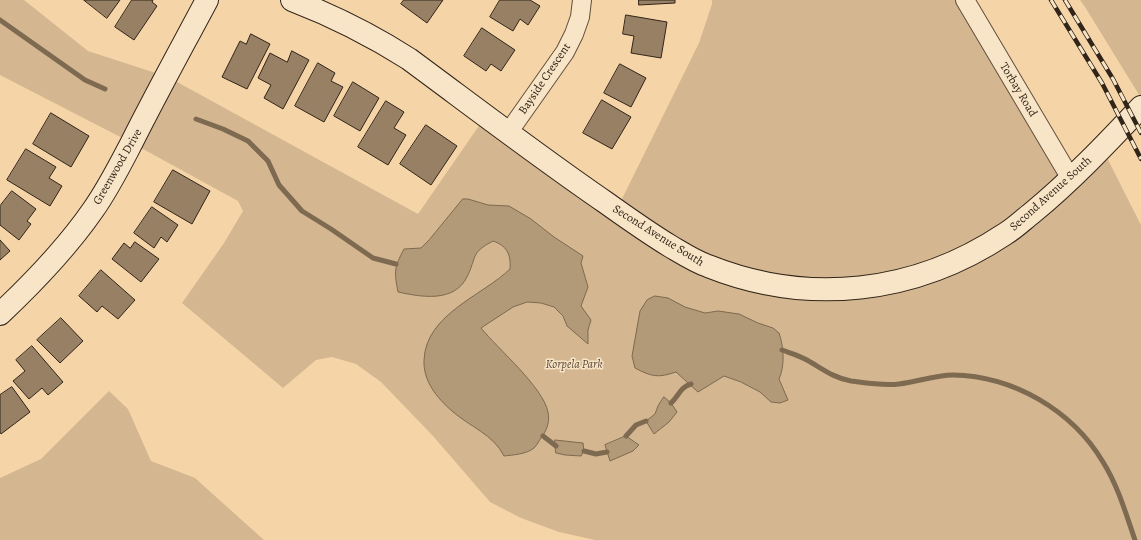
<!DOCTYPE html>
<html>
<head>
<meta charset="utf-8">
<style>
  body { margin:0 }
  canvas { display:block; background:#f5d5a8 }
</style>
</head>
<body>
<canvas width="1141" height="540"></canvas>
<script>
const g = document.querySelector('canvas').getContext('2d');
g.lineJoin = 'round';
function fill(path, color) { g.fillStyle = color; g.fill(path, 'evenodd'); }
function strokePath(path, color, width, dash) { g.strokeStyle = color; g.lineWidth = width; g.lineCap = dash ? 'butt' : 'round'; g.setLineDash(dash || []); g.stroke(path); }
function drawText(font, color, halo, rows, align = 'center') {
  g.font = font + ' Alegreya,serif'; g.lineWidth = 3; g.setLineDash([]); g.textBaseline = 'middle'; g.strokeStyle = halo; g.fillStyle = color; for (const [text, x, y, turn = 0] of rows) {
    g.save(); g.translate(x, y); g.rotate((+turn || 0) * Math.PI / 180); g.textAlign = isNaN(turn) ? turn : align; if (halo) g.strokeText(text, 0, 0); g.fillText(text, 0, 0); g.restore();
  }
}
const green = new Path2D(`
  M0,0H24L88,51L168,77L418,214L485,117L617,209L699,43L712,4V0H966L1071,176L1101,146L1141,225V540H595L559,532L521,518L490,502L433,436L381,382L356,364L332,357L316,360L283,388L182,303L224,243L243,211L238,201L132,143L0,75Z
  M1080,0H1141V98L1085,7Z
  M109,391L128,409L151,461L195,478L264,540H0V478L41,459Z`);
const water = new Path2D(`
  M463,199H468L488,205L509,206L531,219L554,237L583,256L581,263L588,287L581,306L591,320L588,330V344L567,326L563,316L554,307L541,303L527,302L513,307L481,328C498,349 543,387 548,412C550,422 547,430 541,438C539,441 537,445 534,448C527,454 513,455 504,456C493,434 470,427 452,411C437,398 423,381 424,360C426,314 482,296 510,269C511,254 507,246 493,241C470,253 477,257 467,277C454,303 421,297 398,292C394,271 394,268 404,249L421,248L429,240Z
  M655,296L668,298L685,307L705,313L718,311L739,314L758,323L773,328L779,333C784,347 785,366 779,379L788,400L780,403L771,402L760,392L741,382L724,376L698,392L676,372C658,378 652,377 635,368L632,356L640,311L647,300Z
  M664,397L671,403L677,412L669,422L654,434L646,421L655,414L658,406Z
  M626,436L639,445L633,451L610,461L605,445Z
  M555,440L583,443L584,451L581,456L565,455L556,453Z`);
const stream = new Path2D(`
  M0,20L85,80L105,89
  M196,119L223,129L248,141L268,161L279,185L302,211L331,229L373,258L396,264
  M782,350C790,353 798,355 805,359C820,367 833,378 851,381C866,383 883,386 899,384C917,382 935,375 953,375C1013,376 1072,410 1103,462C1118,486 1126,514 1135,540
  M671,403C679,396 680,387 691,384
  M543,436L556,446
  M626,436L636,425L646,421
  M584,451L596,454L607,452`);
const building = new Path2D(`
  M84,0H120L107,18Z
  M132,0H153L152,2L157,6L134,40L115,27Z
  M404,0H443L427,23L401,4Z
  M500,0H530L540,6L528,25L520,19L513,31L490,17Z
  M639,0H675V3L639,5Z
  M626,15L667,22L661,58L631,53L634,36L623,34Z
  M482,28L515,50L501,71L491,64L486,71L464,56Z
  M251,34L270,44L247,89L222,77L240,41L246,44Z
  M292,51L309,60L283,109L264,98L271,85L258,78L270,53L287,62Z
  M318,63L335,73L331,81L343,87L324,122L295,106Z
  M620,64L646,78L631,107L604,93Z
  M353,82L379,98L360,131L334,116Z
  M602,100L631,117L612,149L583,133Z
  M386,101L404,112L394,128L406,135L388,165L358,147Z
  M51,113L89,136L71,167L33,144Z
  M426,125L457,146L431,185L400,164Z
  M26,149L56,167L49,178L62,186L50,206L7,180Z
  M173,170L210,191L192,224L154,202Z
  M12,191L36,209L27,221L31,224L19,240L0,225V206Z
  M152,207L178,225L167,242L161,237L154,248L134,233Z
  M0,240L10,251L0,260Z
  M135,242L159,259L141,282L112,259L124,243L130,248Z
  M101,270L135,300L118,319L102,306L97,312L79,296Z
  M61,318L83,341L60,363L37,340Z
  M32,346L63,382L48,395L42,388L29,399L13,381L25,371L16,360Z
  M12,387L30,412L1,434L0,432V395Z`);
const street = new Path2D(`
  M965,0L1071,179
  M508,133L565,52L574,34L580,17L582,0`);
const secondary = new Path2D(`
  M292,0C331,15 373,36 409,59C474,107 538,156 605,202C626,217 647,232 670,246C682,253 694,261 708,266C808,306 915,294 1005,234C1015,228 1023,220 1032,213C1071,181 1106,144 1141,107
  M0,314C34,282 66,249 93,210C108,189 120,165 132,142C156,94 182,47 207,0`);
const rail = new Path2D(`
  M1051,0L1102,83L1141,159
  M1065,0L1113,79L1141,133`);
const streetNames = [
  ["Bayside Crescent",545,79,-56],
  ["Torbay Road",1018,90,59],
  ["Greenwood Drive",118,167,-60],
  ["Second Avenue South",1051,194,-42],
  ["Second Avenue South",658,236,32]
];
const parkNames = [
  ["Korpela Park",574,365]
];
fill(green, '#d4b790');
fill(water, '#b29977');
strokePath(water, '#7e6a51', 1);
strokePath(stream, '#7e6a51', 5);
fill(building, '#978063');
strokePath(building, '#312419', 1);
strokePath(street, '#62503d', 20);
strokePath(secondary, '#312419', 24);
strokePath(street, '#f8e4c6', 18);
strokePath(secondary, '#f8e4c6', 22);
strokePath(rail, '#312419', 4.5);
strokePath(rail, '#f8e4c6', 3, [9]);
drawText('12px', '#312419', '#f8e4c6', streetNames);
drawText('italic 12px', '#5a4937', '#f8e4c6', parkNames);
</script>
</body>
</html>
